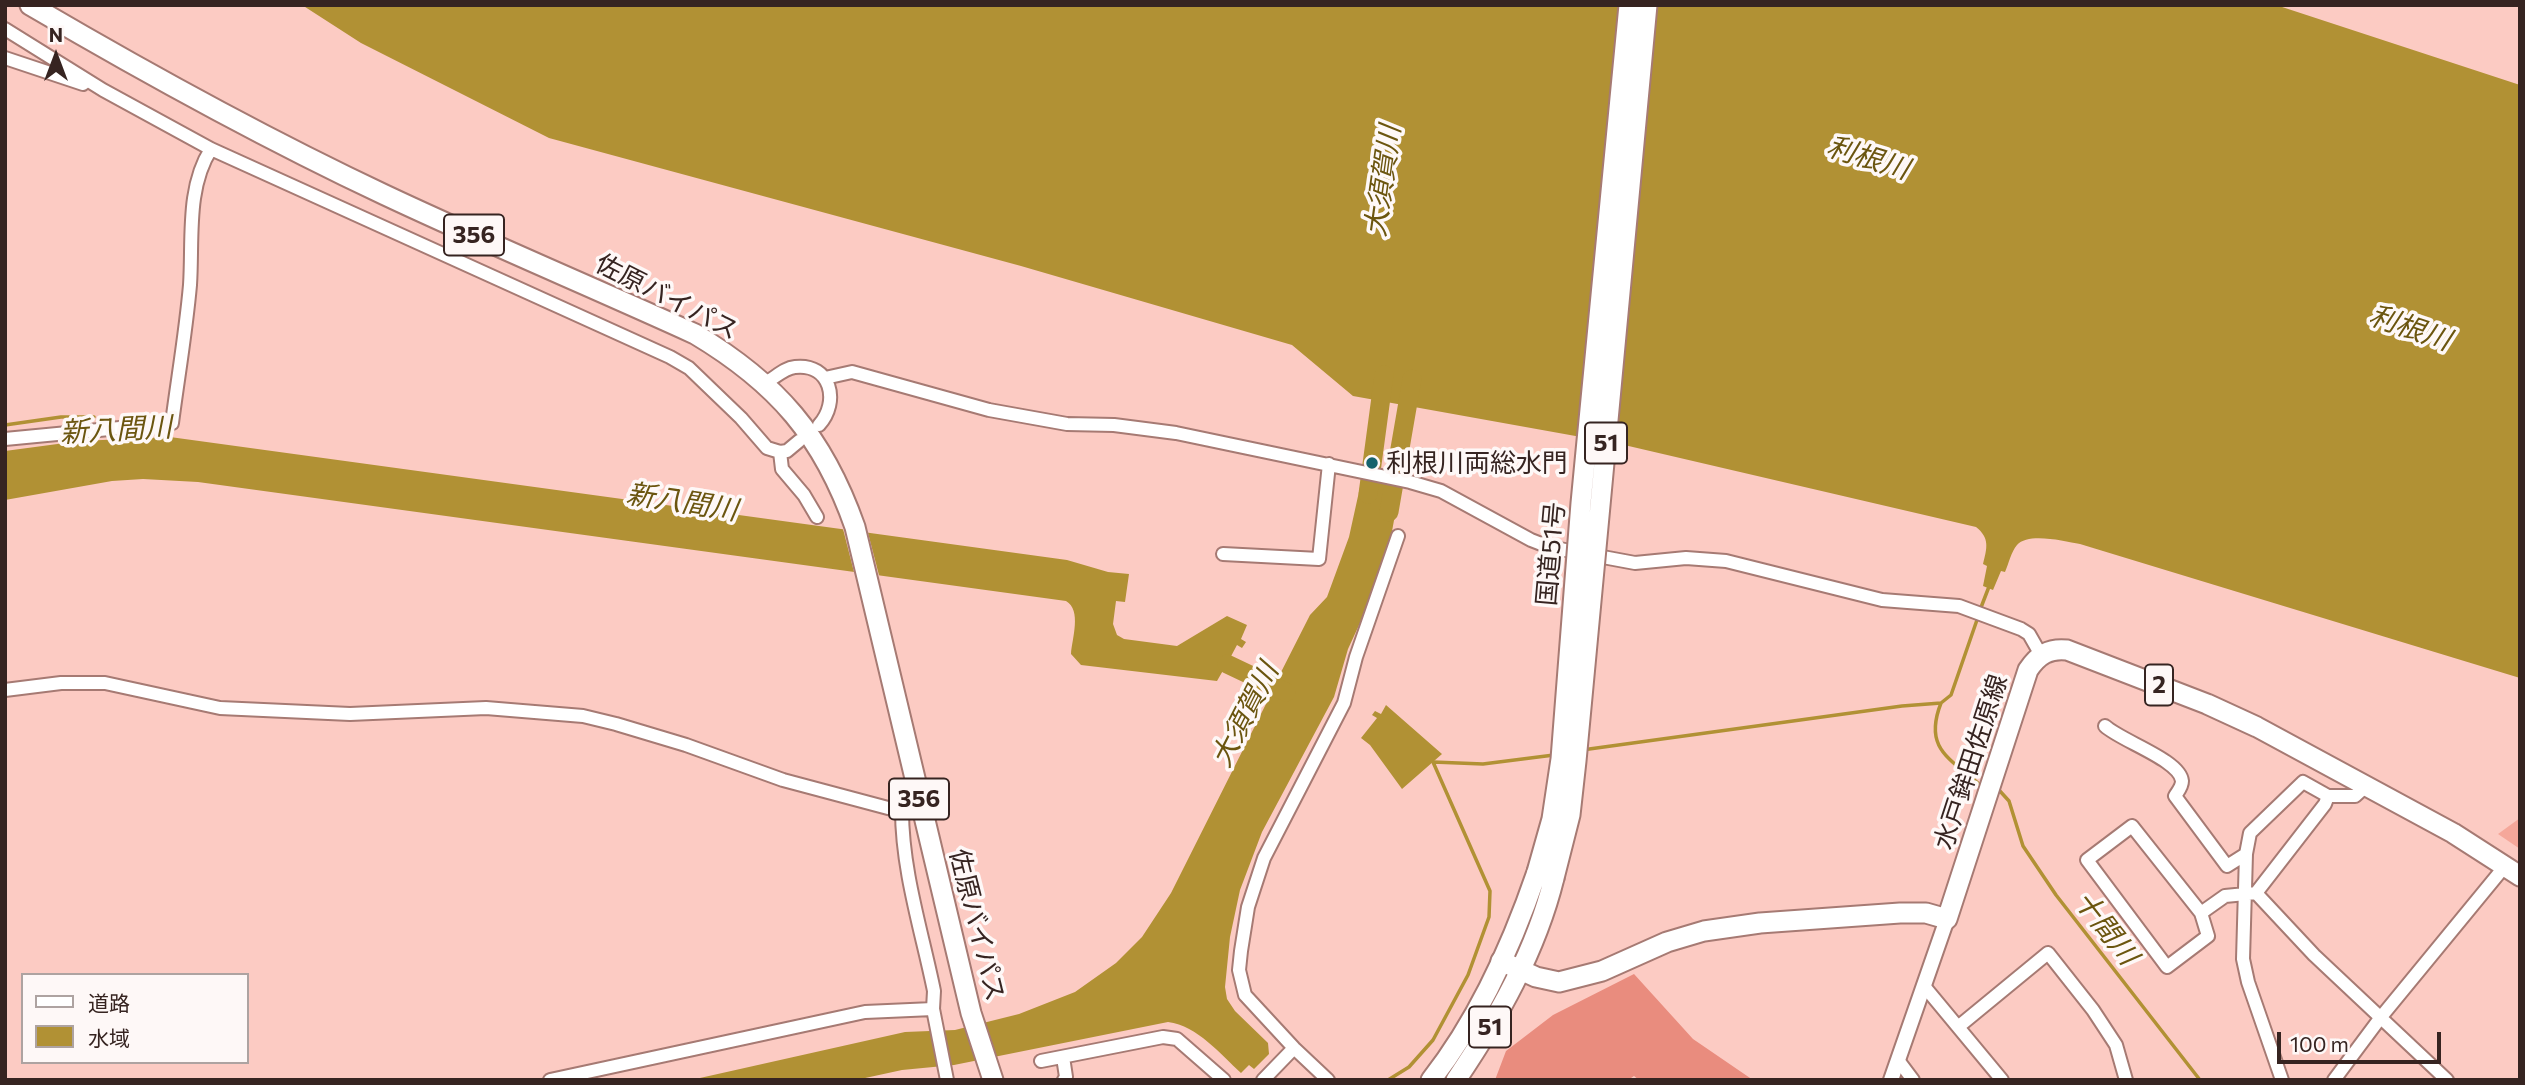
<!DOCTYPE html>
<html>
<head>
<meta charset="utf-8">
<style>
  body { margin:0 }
  #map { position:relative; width:2525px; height:1085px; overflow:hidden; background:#fccbc3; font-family:Commissioner,"Noto Sans JP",sans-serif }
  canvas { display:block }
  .frame { position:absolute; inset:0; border:7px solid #362421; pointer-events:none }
  .legend { position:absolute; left:21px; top:973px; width:228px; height:91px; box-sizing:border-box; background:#fef8f7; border:2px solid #aea3a1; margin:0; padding:9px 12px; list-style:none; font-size:21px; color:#362421 }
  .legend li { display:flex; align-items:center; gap:14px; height:35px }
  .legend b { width:35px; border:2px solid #aea3a1 }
  .north { position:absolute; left:21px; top:21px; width:70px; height:70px; -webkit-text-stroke:5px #fef8f7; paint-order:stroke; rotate:0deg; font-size:19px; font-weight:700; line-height:28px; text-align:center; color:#362421 }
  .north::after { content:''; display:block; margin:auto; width:24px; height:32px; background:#362421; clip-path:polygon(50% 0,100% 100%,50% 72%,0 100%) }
  .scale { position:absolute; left:2277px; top:1032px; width:164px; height:32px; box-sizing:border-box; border:4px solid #362421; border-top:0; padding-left:9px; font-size:21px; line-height:24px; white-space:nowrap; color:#362421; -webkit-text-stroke:5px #fef8f7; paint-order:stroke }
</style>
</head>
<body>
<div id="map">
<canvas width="2525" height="1085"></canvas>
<div class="frame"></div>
<ul class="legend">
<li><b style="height:9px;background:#fff"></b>道路</li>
<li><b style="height:19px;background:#b19134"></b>水域</li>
</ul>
<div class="north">N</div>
<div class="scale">100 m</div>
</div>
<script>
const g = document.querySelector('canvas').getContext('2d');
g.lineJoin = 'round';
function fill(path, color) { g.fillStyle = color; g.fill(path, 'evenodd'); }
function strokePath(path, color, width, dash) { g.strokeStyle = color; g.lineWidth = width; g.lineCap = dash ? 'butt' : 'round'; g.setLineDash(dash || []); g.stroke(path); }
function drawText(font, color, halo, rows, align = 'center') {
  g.font = font + ' Commissioner,"Noto Sans JP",sans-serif'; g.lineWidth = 7; g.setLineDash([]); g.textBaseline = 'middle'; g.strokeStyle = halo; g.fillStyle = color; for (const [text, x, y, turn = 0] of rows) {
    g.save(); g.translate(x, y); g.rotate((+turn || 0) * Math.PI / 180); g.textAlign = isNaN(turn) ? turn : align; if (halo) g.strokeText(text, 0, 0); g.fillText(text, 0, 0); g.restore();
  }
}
const green = new Path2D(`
  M2520,818V849L2498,834Z`);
const forest = new Path2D(`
  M1634,974L1693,1039L1753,1080H1639L1634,1076L1628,1080H1495L1506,1051L1553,1015Z`);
const water = new Path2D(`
  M302,5H2276L2520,85V678L2080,544C2064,541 2028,532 2017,545C2011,552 2009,563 2005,572L2001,571L1993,590L1983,586L1987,566L1983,564C1987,548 1990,538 1976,527L1620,444L1353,396L1292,345L1021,266L549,138L361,43Z
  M170,437L1067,560L1108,572L1129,574L1125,602L1116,601L1113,624L1117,635L1124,639L1177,646L1227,616L1247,625L1241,639L1246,642L1242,648L1237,645L1229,660L1252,671L1248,679L1225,667L1217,681L1081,665L1071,654C1072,639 1082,610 1066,601L198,482L143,479L112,481L5,500V451L80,441Z
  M1362,478L1400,487L1389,548L1372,597L1348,649L1334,697L1262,832L1240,890L1230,937L1225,987L1227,999L1235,1011L1268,1043L1269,1054L1254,1069L1249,1065L1241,1073C1220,1054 1198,1026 1168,1022L954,1065L902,1070L856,1080H691L905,1032L955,1030L1019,1014L1075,992L1116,963L1142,937L1171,893L1272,692L1268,690L1272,681L1276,682L1310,615L1327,597L1349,537Z
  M1386,705L1442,754L1402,789L1370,745L1361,738L1377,718L1372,715L1375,711L1381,714Z`);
const pier = new Path2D(`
  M842,525L867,529L880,579L855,576Z`);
const stream = new Path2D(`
  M5,425L61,417H94
  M1980,610L1990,584
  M1941,703C1923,749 1950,758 1980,785
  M1582,750L1902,706L1941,703L1951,695L1978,617
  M1999,790L2009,801L2023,846L2056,895L2200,1080
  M1388,1080L1409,1067L1433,1040L1468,975L1489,917L1490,891L1433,762L1483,764L1554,755`);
const river = new Path2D(`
  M1368,494L1384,375
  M1389,512L1412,379
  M1227,664L1286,692`);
const minor = new Path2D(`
  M5,29L103,90L211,149L670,357L689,368L741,418L767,448L780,452L787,451L799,441
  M5,58L83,84
  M825,378L852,372L989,410L1067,424L1114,425L1176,433L1410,482L1441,491L1531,540L1549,547L1635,563L1686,558L1726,561L1882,600L1959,606L2021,629L2029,634L2041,655
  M765,383C775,378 784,368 795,367C831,363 840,402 819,425
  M5,439L172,423C178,377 186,331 190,285C193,240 186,188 211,149
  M780,452L782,469L804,495L817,517
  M1223,554L1319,559L1329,464
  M5,690L61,683H105L220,708L350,714L486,708L583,716L616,724L686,745L783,780L888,808L902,810L937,800
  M2105,726C2121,741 2180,760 2182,781C2182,787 2178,791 2175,796L2227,866L2246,854L2243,959L2248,982L2282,1080
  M902,810C902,871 922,932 934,991L933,1009
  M2246,854L2250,833L2303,782L2328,796H2355L2366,786
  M2256,893L2325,804L2328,796
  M2201,913L2208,936L2167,967L2087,860L2132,826L2201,913L2225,896L2256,893L2314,955L2447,1080
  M1924,986L2002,1080
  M1958,1027L2048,953L2093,1010L2116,1045L2126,1080
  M1063,1057L1066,1077L1064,1080
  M1898,1060L1913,1080
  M1041,1061L1163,1037L1177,1039L1224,1080
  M550,1080L865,1012L933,1009L947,1080
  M1263,1080L1294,1048
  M1328,1080L1294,1048L1245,995L1239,970L1241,951L1248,907L1264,858L1344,703L1356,657L1398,536
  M2334,1080L2381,1017L2505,866`);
const tertiary = new Path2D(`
  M1891,1080L1947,919`);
const primary = new Path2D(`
  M1501,961L1536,977L1559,982L1602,971L1667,942L1704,931L1760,923L1900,913H1926L1947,919L2028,670C2038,655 2049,648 2067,650L2207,704L2257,727L2453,833L2520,876`);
const trunk = new Path2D(`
  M30,5C146,73 264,138 385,195C487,243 592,287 695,334C777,383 823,436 855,527L971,1013L993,1080
  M1431,1080C1479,1019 1512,945 1537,872
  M1456,1080C1498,1018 1536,951 1554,878`);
const trunkBridge = new Path2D(`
  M1537,872L1552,819L1561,759L1581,503L1629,5
  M1554,878L1570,815L1576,761L1647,5`);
const markers = [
  [1372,463,7,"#15626d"]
];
const shields = [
  [474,235,60],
  [1606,443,42],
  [2159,685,28],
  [919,799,60],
  [1490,1027,42]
];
const shieldNames = [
  ["356",474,235],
  ["51",1606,443],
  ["2",2159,685],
  ["356",919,799],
  ["51",1490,1027]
];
const streetNames = [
  ["佐原バイパス",667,297,27],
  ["国道51号",1551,554,-85],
  ["水戸鉾田佐原線",1971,762,-72],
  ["佐原バイパス",977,925,76]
];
const poiNames = [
  ["利根川両総水門",1386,463]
];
const waterNames = [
  ["利根川",1868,158,17],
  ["大須賀川",1383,181,-82],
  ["利根川",2410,328,19],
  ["新八間川",116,430,-3],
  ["新八間川",682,502,9],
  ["大須賀川",1245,715,-63],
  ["十間川",2106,928,52]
];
fill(green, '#f5a79a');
fill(forest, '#e98c7e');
fill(water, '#b19134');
fill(pier, '#fccbc3');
strokePath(stream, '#b19134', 3.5);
strokePath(river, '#b19134', 19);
strokePath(minor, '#a67a73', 16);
strokePath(tertiary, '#a67a73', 18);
strokePath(primary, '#a67a73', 23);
strokePath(trunk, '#a67a73', 23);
strokePath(minor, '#fff', 12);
strokePath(tertiary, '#fff', 14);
strokePath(primary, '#fff', 19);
strokePath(trunk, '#fff', 19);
strokePath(trunkBridge, '#a67a73', 23, []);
strokePath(trunkBridge, '#fff', 19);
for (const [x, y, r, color] of markers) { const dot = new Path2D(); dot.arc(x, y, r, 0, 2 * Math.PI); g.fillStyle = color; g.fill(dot); strokePath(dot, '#fef8f7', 2.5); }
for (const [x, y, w] of shields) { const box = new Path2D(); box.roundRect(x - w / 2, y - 20.5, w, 41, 5); g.fillStyle = '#fef8f7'; g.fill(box); strokePath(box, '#362421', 2); }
drawText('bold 24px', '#362421', null, shieldNames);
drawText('26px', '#362421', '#fef8f7', streetNames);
drawText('26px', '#362421', '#fef8f7', poiNames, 'left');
drawText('italic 28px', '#6b550f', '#fef8f7', waterNames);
</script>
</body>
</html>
